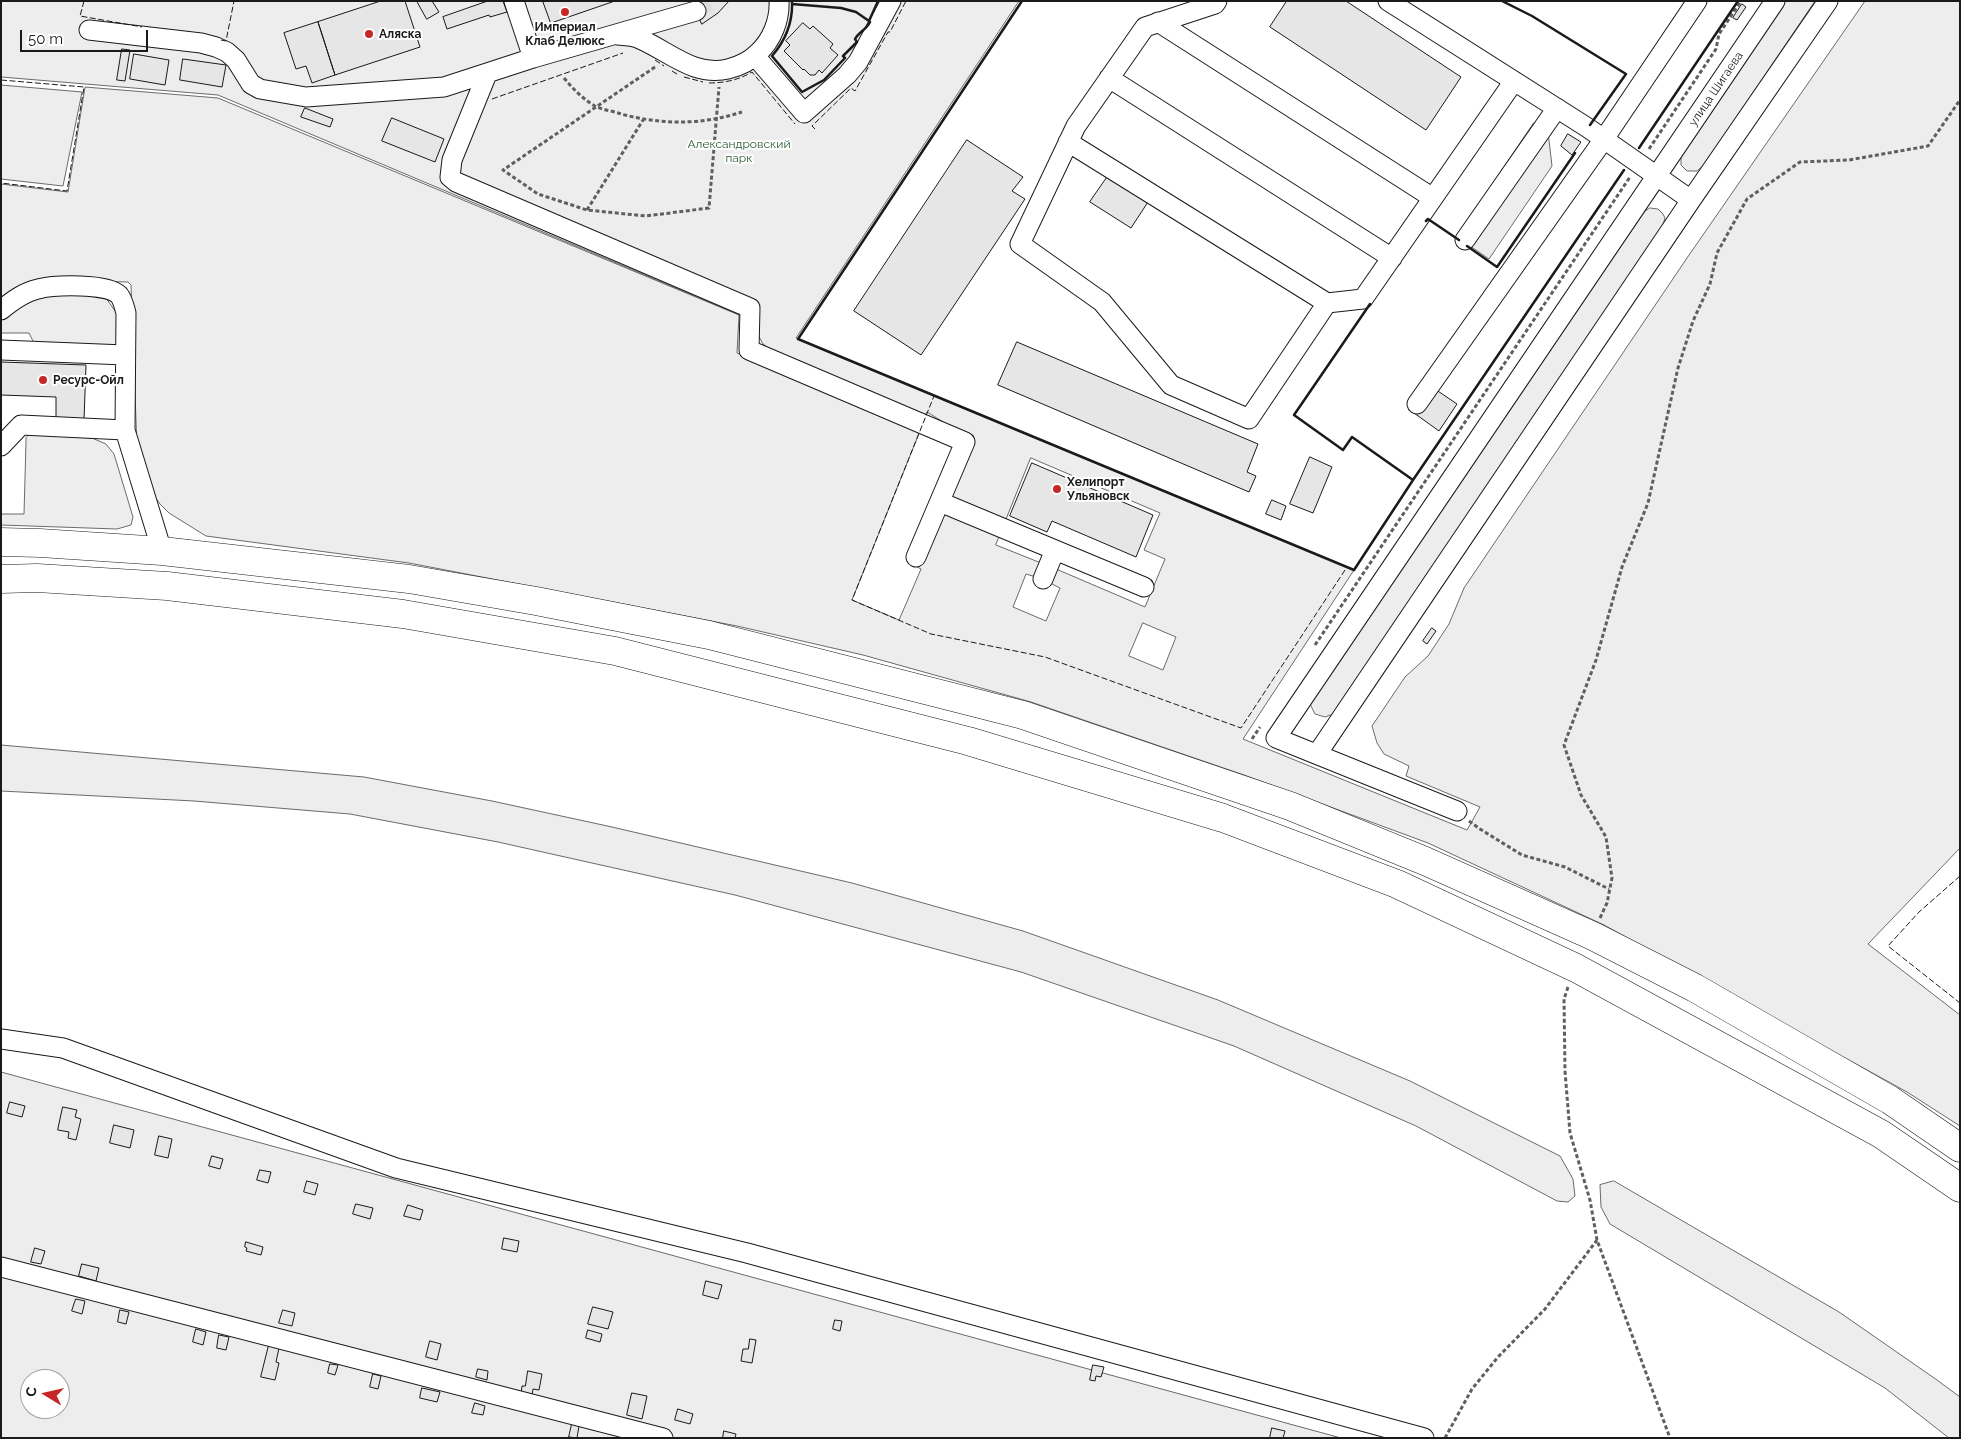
<!DOCTYPE html>
<html>
<head>
<meta charset="utf-8">
<style>
  body { margin:0 }
  #map { position:relative; width:1961px; height:1439px; overflow:hidden; background:#fff; font-family:Raleway,sans-serif }
  canvas { display:block }
  .frame { position:absolute; inset:0; border:2px solid #1a1a1a; pointer-events:none }
  .north { position:absolute; left:20px; top:1369px; width:50px; height:50px; box-sizing:border-box; background:#fff; border:1px solid #a3a3a3; border-radius:50%; rotate:279deg; font-size:14px; font-weight:700; line-height:20px; text-align:center; color:#1a1a1a }
  .north::after { content:''; display:block; margin:auto; width:18px; height:22px; background:#c62828; clip-path:polygon(50% 0,100% 100%,50% 72%,0 100%) }
  .scale { position:absolute; left:20px; top:30px; width:128px; height:22px; box-sizing:border-box; border:2px solid #1a1a1a; border-top:0; padding-left:6px; font-size:15px; line-height:18px; white-space:nowrap; color:#1a1a1a; -webkit-text-stroke:4px #fff; paint-order:stroke }
</style>
</head>
<body>
<div id="map">
<canvas width="1961" height="1439"></canvas>
<div class="frame"></div>
<div class="north">С</div>
<div class="scale">50 m</div>
</div>
<script>
const g = document.querySelector('canvas').getContext('2d');
g.lineJoin = 'round';
function fill(path, color) { g.fillStyle = color; g.fill(path, 'evenodd'); }
function strokePath(path, color, width, dash) { g.strokeStyle = color; g.lineWidth = width; g.lineCap = dash ? 'butt' : 'round'; g.setLineDash(dash || []); g.stroke(path); }
function drawText(font, color, halo, rows, align = 'center') {
  g.font = font + ' Raleway,sans-serif'; g.lineWidth = 4; g.setLineDash([]); g.textBaseline = 'middle'; g.strokeStyle = halo; g.fillStyle = color; for (const [text, x, y, turn = 0] of rows) {
    g.save(); g.translate(x, y); g.rotate((+turn || 0) * Math.PI / 180); g.textAlign = isNaN(turn) ? turn : align; if (halo) g.strokeText(text, 0, 0); g.fillText(text, 0, 0); g.restore();
  }
}
const built = new Path2D(`
  M1,1H1019L796,338L1354,570L1243,739L1467,830L1480,807L1406,776L1409,766L1384,754L1377,743L1372,726L1405,677L1428,656L1449,624L1464,588L1687,258L1865,1H1960V848L1868,944L1960,1015V1126L1907,1092L1604,925L1428,843L1244,775L1031,702L863,655L737,626L409,563L206,536L169,513L160,504L150,490L137,448L131,285L128,282L44,280L1,303V184L68,192L85,87L218,98L739,315L737,353L920,431L852,600L899,620L921,569L910,563L963,437L953,428L927,412L925,415L770,349L763,344L758,335L754,321L218,95L1,77ZM1031,458L1160,513L1144,550L1165,559L1145,607L1056,569L1050,583L1060,588L1046,621L1013,607L1026,574L1036,577L1041,563L996,545ZM1143,623L1176,637L1163,670L1129,656Z
  M1784,1H1815L1704,165L1697,171H1687L1681,165V154Z
  M1,85L82,92L63,186L1,179Z
  M1534,123L1548,132L1552,166L1489,259L1457,237Z
  M1650,208L1658,209L1663,214L1665,218L1662,228L1333,714L1325,717L1315,714L1310,704L1644,212Z
  M45,294L102,296L106,298L120,318L118,346L36,347L29,333H1V317L7,312Z
  M30,434L92,438L106,444L114,454L133,517L131,525L117,529L1,525V514H24L26,442V438Z
  M1,745L364,777L492,801L612,827L852,883L1023,931L1218,1000L1410,1081L1560,1156L1573,1179L1575,1196L1568,1202L1557,1201L1416,1126L1234,1046L1021,972L735,895L498,842L350,814L194,801L1,791Z
  M1,1072L1341,1438H1ZM30,1379H60V1409H30Z
  M1614,1181L1839,1312L1937,1380L1960,1397V1438H1949L1885,1388L1610,1224L1601,1207L1600,1185Z`);
const building = new Path2D(`
  M381,1H405L420,47L335,75L318,22Z
  M417,1H432L439,12L427,19Z
  M488,1H503L507,12L490,17L489,15L447,29L443,17Z
  M543,1H615L551,23Z
  M692,1H729L718,13L702,24Z
  M1287,1H1346L1461,77L1426,130L1270,27Z
  M1742,4L1746,7L1737,20L1733,18Z
  M318,22L335,75L312,83L306,66L296,69L284,33Z
  M803,23L810,29L813,26L833,44L830,48L838,55L822,73L819,70L815,75H810L804,69L803,70L784,51L790,45L786,41Z
  M122,49L130,50L125,81L117,80Z
  M134,54L169,60L165,85L130,79Z
  M183,59L226,65L222,87L180,80Z
  M305,108L333,119L330,127L301,117Z
  M392,118L444,139L435,162L382,141Z
  M1568,134L1581,142L1572,155L1561,146Z
  M967,140L1023,177L1012,191L1025,199L921,355L854,311Z
  M1108,176L1148,202L1131,228L1090,202Z
  M1017,342L1258,444L1247,472L1256,476L1249,492L998,385Z
  M1,362L86,365L84,420L56,419V397L1,395Z
  M1432,387L1457,404L1439,431L1414,413Z
  M1310,457L1332,467L1313,513L1290,504Z
  M1032,463L1153,515L1136,557L1052,521L1047,532L1010,516Z
  M1272,500L1286,506L1281,520L1266,514Z
  M1432,628L1436,631L1427,644L1423,641Z
  M10,1102L25,1106L22,1117L7,1113Z
  M63,1107L77,1110L75,1117L81,1119L76,1140L68,1138L69,1132L58,1130Z
  M114,1125L134,1130L130,1148L110,1143Z
  M159,1136L172,1139L168,1158L155,1155Z
  M212,1156L223,1159L220,1169L209,1166Z
  M260,1170L271,1172L268,1183L257,1180Z
  M307,1181L318,1184L315,1195L304,1192Z
  M356,1204L373,1208L370,1219L353,1214Z
  M408,1205L423,1210L420,1220L404,1216Z
  M504,1238L519,1241L517,1252L502,1249Z
  M246,1242L263,1247L261,1255L246,1251L247,1248L245,1247Z
  M35,1248L45,1251L41,1264L31,1262Z
  M82,1264L99,1268L96,1281L79,1276Z
  M706,1281L722,1285L718,1299L703,1295Z
  M76,1299L85,1301L82,1314L72,1311Z
  M593,1307L613,1312L608,1329L588,1324Z
  M120,1310L129,1312L126,1324L118,1322Z
  M283,1310L295,1313L292,1326L279,1323Z
  M835,1320L842,1321L840,1331L833,1329Z
  M196,1329L206,1332L203,1345L193,1342Z
  M588,1330L602,1334L600,1342L586,1338Z
  M219,1335L229,1337L226,1350L217,1348Z
  M750,1339L756,1340L752,1363L741,1361L743,1349H748Z
  M430,1341L441,1344L437,1360L426,1357Z
  M269,1345L279,1348L276,1362L279,1363L275,1380L261,1377Z
  M330,1364L338,1365L335,1375L328,1373Z
  M1093,1365L1104,1367L1101,1377L1096,1376L1095,1381L1090,1380Z
  M478,1369L488,1371L487,1380L476,1377Z
  M528,1371L542,1374L539,1390L533,1389L532,1396L521,1394L522,1386H525Z
  M373,1374L381,1376L378,1389L370,1387Z
  M422,1388L440,1392L437,1402L420,1398Z
  M632,1393L647,1396L642,1419L627,1415Z
  M475,1403L485,1406L483,1415L472,1413Z
  M678,1409L693,1414L690,1424L675,1420Z
  M572,1424L579,1426L577,1438L569,1437Z
  M1272,1428L1285,1431L1283,1438H1270Z
  M724,1431L736,1434L735,1438H723Z`);
const minorTunnel = new Path2D(`
  M696,11L708,1`);
const path = new Path2D(`
  M655,67L503,170L538,194L587,210L646,216L709,208L719,87
  M564,78C573,89 583,99 595,106C603,110 613,111 621,114C662,125 702,125 742,112
  M1649,149L1716,49L1719,34L1741,1
  M587,210L643,120
  M1315,645L1630,177
  M1252,739L1260,727
  M1469,821L1480,829L1522,855L1565,867L1609,889
  M1600,918L1607,903L1612,878L1606,837L1581,795L1564,745L1596,660L1622,567L1648,503L1678,368L1693,321L1710,284L1717,253L1747,199L1800,162L1849,160L1928,146L1960,100
  M1568,987L1564,999L1565,1071L1570,1133L1590,1200L1597,1240L1670,1438
  M1445,1438L1472,1389L1498,1357L1545,1309L1597,1240`);
const minor = new Path2D(`
  M514,1L533,58
  M1217,1L1215,4L1145,27L1076,126L1020,244L1102,302L1171,385L1249,419L1327,303L1363,299L1514,81
  M1388,1L1588,128L1691,200
  M1158,22L1433,198
  M89,30L201,43L216,47L227,52L236,60L251,84L260,89L306,97L444,87L533,58L696,11
  M618,35C625,36 634,36 640,39C670,52 694,77 728,69C740,66 750,61 758,53C772,40 780,20 779,1
  M755,56L804,113L847,75L858,62L891,1
  M487,74L452,160L450,177L456,182L750,308L749,350L965,442L916,557
  M1109,78L1392,258
  M1068,142L1327,303
  M1465,240L1557,108
  M1,310C12,301 24,292 38,289C54,285 107,283 119,295C123,300 124,306 126,313L125,430
  M1,350L125,355
  M1417,404L1604,139L1697,1
  M1,446L21,425L125,430L162,551
  M940,502L1144,587
  M1043,579L1055,550
  M1317,754L1691,200L1828,1
  M1457,811L1276,738L1775,1
  M1,1039L63,1048L396,1168L747,1253L1424,1438
  M1,1267L663,1438`);
const highway = new Path2D(`
  M1,542L40,543L162,551L409,579L536,601L709,635L1023,715L1290,806L1425,861L1593,936L1695,988L1890,1100L1960,1148
  M1,579L37,578L167,586L403,614L615,651L968,741L1223,818L1397,884L1576,968L1881,1134L1960,1188`);
const fence = new Path2D(`
  M84,1L80,16L142,27
  M221,40L226,41L234,1
  M655,60L664,66
  M672,71L677,74
  M684,77L703,82
  M1,80L84,87L67,191L1,183
  M709,83C724,83 739,80 752,72L795,124
  M492,99L623,53
  M815,129L812,126L851,88L855,91L888,32H890L906,1
  M934,396L1347,567L1241,728L1045,657L931,634L852,600Z
  M1960,876L1919,912L1888,946L1960,1003`);
const wall = new Path2D(`
  M792,1C793,22 786,40 772,56L802,92L824,80L845,58L843,56L857,42L855,39C859,32 866,30 870,22L869,21L878,1
  M1022,1L798,339L1354,570L1413,480
  M1502,1L1532,16L1626,74L1590,125
  M792,4L841,8L856,12L869,21
  M1639,148L1738,1
  M1426,221L1428,219L1459,240
  M1467,246L1497,267L1575,153
  M1370,304L1294,415L1343,450L1352,437L1413,480L1624,170`);
const markers = [
  [565,12,5,"#c62828"],
  [369,34,5,"#c62828"],
  [43,380,5,"#c62828"],
  [1057,489,5,"#c62828"]
];
const poiNames = [
  ["Империал",565,27,"center"],
  ["Клаб Делюкс",565,41,"center"],
  ["Аляска",379,34],
  ["Ресурс-Ойл",53,380],
  ["Хелипорт",1067,482],
  ["Ульяновск",1067,496]
];
const streetNames = [
  ["улица Шигаева",1716,89,-56]
];
const parkNames = [
  ["Александровский",739,144],
  ["парк",739,158]
];
fill(built, '#ededed');
strokePath(built, '#6a6a6a', 1);
fill(building, '#e6e6e6');
strokePath(building, '#1a1a1a', 1);
strokePath(minorTunnel, '#ddd', 19, [19, 9]);
strokePath(minor, '#1a1a1a', 21);
strokePath(highway, '#1a1a1a', 29);
strokePath(path, '#5f5f5f', 3, [4, 2.5]);
strokePath(minor, '#fff', 19);
strokePath(highway, '#fff', 28);
strokePath(fence, '#1a1a1a', 1, [6, 2.5]);
strokePath(wall, '#1a1a1a', 2.5);
for (const [x, y, r, color] of markers) { const dot = new Path2D(); dot.arc(x, y, r, 0, 2 * Math.PI); g.fillStyle = color; g.fill(dot); strokePath(dot, '#fff', 2); }
drawText('bold 12px', '#1a1a1a', '#fff', poiNames, 'left');
drawText('12px', '#1a1a1a', '#fff', streetNames);
drawText('12px', '#2b5a34', '#fff', parkNames);
</script>
</body>
</html>
